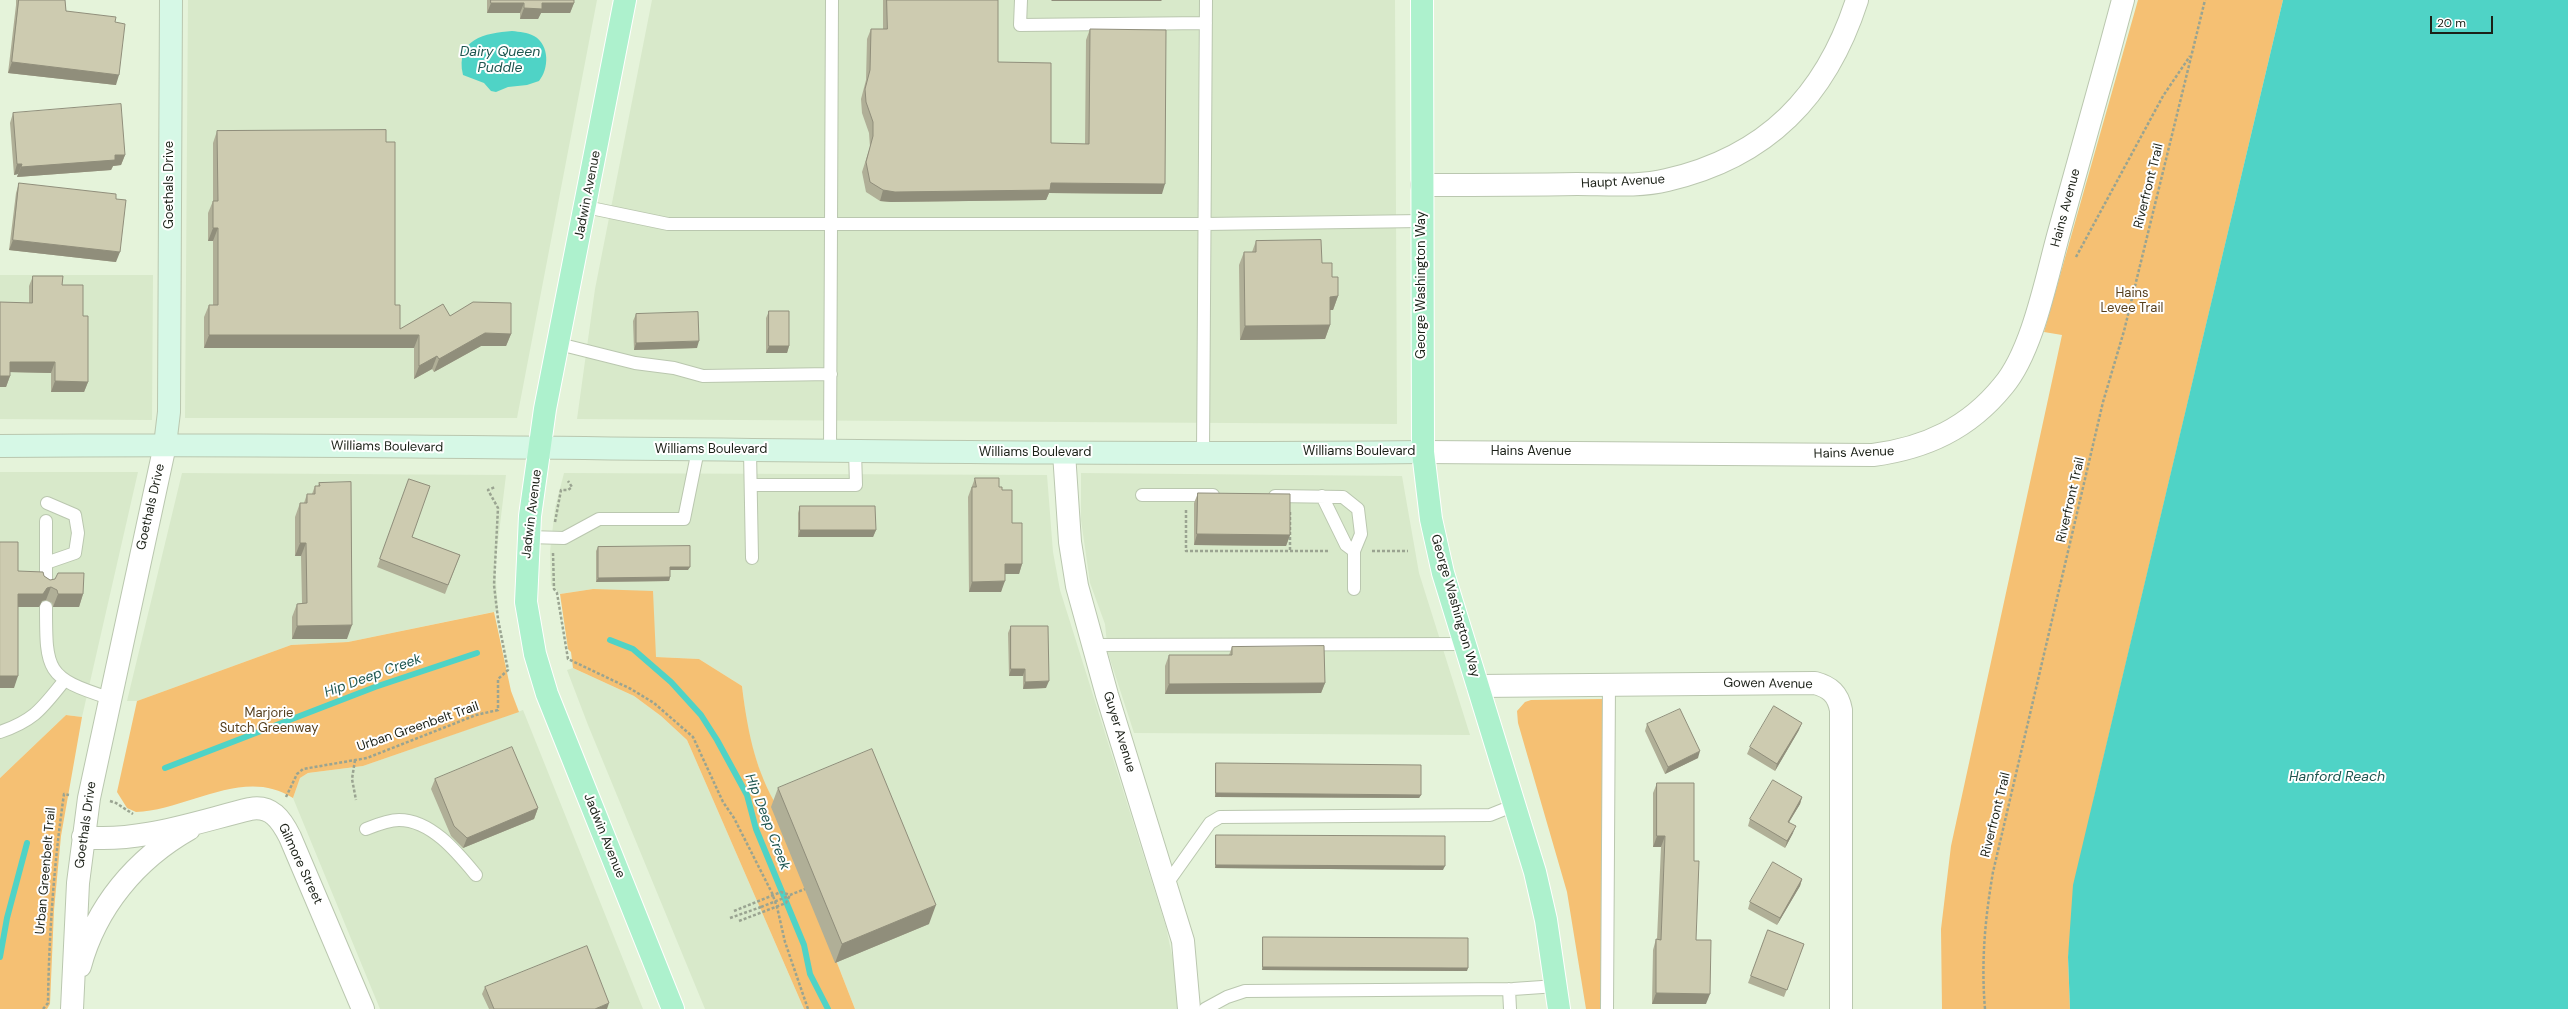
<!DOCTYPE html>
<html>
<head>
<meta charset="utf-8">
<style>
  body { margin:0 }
  #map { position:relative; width:2568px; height:1009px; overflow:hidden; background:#e5f3da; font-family:"DM Sans",sans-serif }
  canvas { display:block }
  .scale { position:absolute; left:2430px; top:16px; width:63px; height:18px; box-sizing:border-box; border:2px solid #1c2118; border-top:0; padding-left:5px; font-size:12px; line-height:14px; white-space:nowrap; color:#1c2118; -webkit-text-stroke:3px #fff; paint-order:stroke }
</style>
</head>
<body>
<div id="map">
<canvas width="2568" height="1009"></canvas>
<div class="scale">20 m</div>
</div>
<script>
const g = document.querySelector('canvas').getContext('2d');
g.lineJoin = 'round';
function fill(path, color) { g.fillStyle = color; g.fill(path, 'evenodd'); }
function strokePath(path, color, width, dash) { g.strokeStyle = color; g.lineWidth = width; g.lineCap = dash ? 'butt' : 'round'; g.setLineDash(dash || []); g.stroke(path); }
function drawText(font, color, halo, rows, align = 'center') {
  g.font = font + ' "DM Sans",sans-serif'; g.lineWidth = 4; g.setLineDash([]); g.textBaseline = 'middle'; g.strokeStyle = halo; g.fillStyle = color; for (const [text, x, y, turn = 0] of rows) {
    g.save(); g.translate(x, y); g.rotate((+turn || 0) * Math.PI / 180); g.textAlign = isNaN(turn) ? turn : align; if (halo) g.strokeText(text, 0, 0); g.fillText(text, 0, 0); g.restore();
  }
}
const built = new Path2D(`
  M188,0H597L517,418H185Z
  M652,0H1395L1397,424L577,419L595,289Z
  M0,275H153L152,420L0,419Z
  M0,472H138L82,717L66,715L0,778Z
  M182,473L506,475L495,566L498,611L348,642L291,645L137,701H127Z
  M564,473L1047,475L1053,552L1060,590L1166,927L1176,974L1177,1009H855L774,801L764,784L748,734L742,686L699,659L656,657L593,589L560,594L551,585L550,552L555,508Z
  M1081,473L1402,476L1419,573L1470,735L1134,733L1108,653L1105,624L1090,583L1081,520Z
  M573,668L634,696L661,716L687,740L804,1009H705L588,725L567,670Z
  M523,710L643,1009H380L293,798L300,778L308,773L363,766Z`);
const green = new Path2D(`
  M2138,0H2283L2094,798L2068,957L2070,1009H1942L1941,929L1951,846L2062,335L2044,332Z
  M593,589L653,591L656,657L699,659L742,686C747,727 754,765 774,801L855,1009H804L687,740L661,716L634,696L573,668L571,652L568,649L560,594Z
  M494,612L511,691L519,712L363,766L308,773L300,778L293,798C244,766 188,810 136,812L127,808L117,792L137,701L291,645L348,642Z
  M1603,699V1009H1586L1567,892L1518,723L1517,711L1525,702L1531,700Z
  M66,715L82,717L61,836L54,910L50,1004L47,1009H0V778Z`);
const water = new Path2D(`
  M2283,0H2568V1009H2070L2068,957L2073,885Z
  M512,31C520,32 527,32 534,36C550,45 549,69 539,81L527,85L508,87L496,92L491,91L484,83L463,75C455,39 485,33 512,31Z`);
const stream = new Path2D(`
  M610,640L633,649L671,682L701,715L717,740L747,795L756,829L804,945L810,974L828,1009
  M165,768L375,687L477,653
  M0,957L7,918L27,843`);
const path = new Path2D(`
  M2076,257L2163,96L2190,56
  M1186,510V551H1330
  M1290,512V551
  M555,522L561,490H568L572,487L568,481
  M1372,551H1408
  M553,553L554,589L557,593L568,659L631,689L654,703L693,737L723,802L734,818L772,893L777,907L785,942L808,1009
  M355,760L352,779L356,800
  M286,797L297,774L303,769L367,758L476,715L498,710V679L508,670L498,619L494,585L498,508L488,490L495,487
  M110,801L116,803L133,814
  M730,918L761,907
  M43,1009L48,1003C49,933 54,863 64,794L69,795
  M1985,1009C1981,962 1985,919 1993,872L2103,402L2124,331L2205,0`);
const lane = new Path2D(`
  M1021,0L1020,25L1206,23
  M586,207L668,224H1205L1422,221
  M559,344L635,363L674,368L703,376L831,374
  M750,451L752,558
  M830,451L832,0
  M1203,453L1206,0
  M751,485H856L855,451
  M1142,495H1213
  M1275,496L1343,497L1358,509L1361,534L1354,551V589
  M1322,496L1346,545L1354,551
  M528,537L564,538L599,519H684L698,450
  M46,563L75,553L78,533L75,515L47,503
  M46,585V521
  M46,607C46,671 46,678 109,698
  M1093,645L1465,644
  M0,732C35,720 42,708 64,681
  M366,829C376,825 388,820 399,820C431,820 457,852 476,875
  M1166,885L1210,823L1220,817L1490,815L1515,805
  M1509,989L1510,1009
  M1205,1009L1227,997L1245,991L1513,989L1557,986
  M1607,1009L1609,683`);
const street = new Path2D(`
  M1422,185C1474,185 1525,185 1577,184C1606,184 1639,187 1667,180C1767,157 1826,96 1857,0
  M1423,452L1873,455C1926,448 1969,428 2003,386C2032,352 2046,280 2058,236C2080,158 2102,79 2123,0
  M1064,453L1070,542L1077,586L1107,695L1183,941L1189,1009
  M1478,686L1815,683C1830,687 1838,694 1841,710V1009
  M83,837C139,843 196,822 250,809C271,805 281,819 290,837L363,1009
  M80,966C96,907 136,859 189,829
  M72,1009L78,883L89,798L165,445`);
const secondary = new Path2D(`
  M165,445L169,412L171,0
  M0,446C474,442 949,457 1423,452`);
const primary = new Path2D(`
  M625,0L545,409L530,516L526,602L535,654L547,694L673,1009
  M1422,0L1423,452L1431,519L1443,573L1535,872L1546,920L1559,1009`);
const pathBridge = new Path2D(`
  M761,907L789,896
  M734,911L781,892L790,895L805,889
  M739,921L786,903L790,895`);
const wall = new Path2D(`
  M16,0H65L66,11L115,22L116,85L8,73L16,5Z
  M487,0H574V3L570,13H541L538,19H520V13H487Z
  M883,0H998V62L1051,143L1085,144L1086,40L1090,29L1162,194L1049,193L1046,200L891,202L880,201L866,192L862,172L870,147L869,133L862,113L861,99L866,80L867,39L871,29H883Z
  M13,113L125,155L121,165L113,166L111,170L17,177L18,174L14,175L10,123Z
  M217,131L386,142L395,305L400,329L450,316L511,334L506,346H481L434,372L432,369L414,379V348H204V317L209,305H213V241H208V213L213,201V143Z
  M19,183L116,199V262L9,250L16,193Z
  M1256,241L1322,263L1332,277L1338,296L1333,310H1330V325L1325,339L1240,340L1239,265L1244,252H1252Z
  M33,276H63L62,285H83V316H88V382L84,392H51V373L10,372V376L6,387H0V302L29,303V286Z
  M769,311L789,346L787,353H766V318Z
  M636,314L697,348L634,350L633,321Z
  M975,478L999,487L1002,490L1012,523L1022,564L1019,574H1005L1001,592H969L968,497Z
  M409,479L412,537L460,555L445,594L377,567Z
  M319,483L347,639H292V617L297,604L302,603L301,556H295V517L300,503H304L307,494H312L315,486H318Z
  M1198,493L1290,535L1286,546L1194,545V503Z
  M800,506L876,530L873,537H798V513Z
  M0,542L18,571L44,576L50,580L83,594L79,607H53L52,603L46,600L42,601L39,607H18L14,688H0Z
  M598,547L688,570H670V577L669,581L596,582V551Z
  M1011,626L1046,688L1023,689V676H1009L1008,633Z
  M1232,647L1325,683L1321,693L1165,694V666L1169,655H1229Z
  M1647,724L1698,758L1665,774L1645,731Z
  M1799,730L1775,771L1747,754L1750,747Z
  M1216,763L1421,795L1419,798L1215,797V767Z
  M435,779L538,808L534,819L463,848L451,836L431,789Z
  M1657,783L1694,861L1696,940L1706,1004H1652L1653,950L1656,939H1657L1661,847H1653V793Z
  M778,788L929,924L835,963L771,807Z
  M1802,797L1800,804L1789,822L1793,833L1785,848L1748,826L1750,819Z
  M1216,835L1443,870L1215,868V839Z
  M1802,879L1800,886L1777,925L1748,909L1750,902Z
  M1768,930L1804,944L1784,997L1748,983Z
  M1263,937L1467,971L1262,970V940Z
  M485,987L607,1009H489L482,994Z`);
const shadedWall = new Path2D(`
  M1052,0H1162L1161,1H1051Z
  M491,3H524L520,13H487Z
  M542,3H574L570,13H541L538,19H520L524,8Z
  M12,62L119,75L116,85L8,73Z
  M115,155H125L121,165L113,166L111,170L17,177L21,167Z
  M17,164H22L18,174L14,175Z
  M1051,183L1165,184L1162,194L1049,193L1046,200L891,202L880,201L883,190Z
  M213,228H218L213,241H208Z
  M13,240L120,252L116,262L9,250Z
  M1338,296L1333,310H1325L1330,297Z
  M1330,325L1325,339L1240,340L1245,326Z
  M485,333L511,334L506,346H481L434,372L439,359Z
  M209,335H419L414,348H204Z
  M699,341L697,348L634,350L636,343Z
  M769,346H789L787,353H766Z
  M437,356L432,369L414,379L419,366Z
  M10,362H55L51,373L6,372Z
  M0,376H10L6,387H0Z
  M55,381L88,382L84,392H51Z
  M800,530H876L873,537H798Z
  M1197,534L1290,535L1286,546L1194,545Z
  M300,543H306L301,556H295Z
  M1005,564H1022L1019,574H1001Z
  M670,567H690L688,570H668Z
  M670,577L669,581L596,582L598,578Z
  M1005,581L1001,592H969L972,582Z
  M51,587L46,600L42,601L39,607H13L18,594Z
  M58,594H83L79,607H53Z
  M352,625L347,639H292L297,626Z
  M1011,669H1025L1023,676H1009Z
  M0,676H18L14,688H0Z
  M1049,681L1046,688L1023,689L1025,682Z
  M1325,683L1321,693L1165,694L1169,684Z
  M1802,723L1799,730L1775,771L1777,764Z
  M1700,751L1698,758L1665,774L1668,767Z
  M1216,793L1421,795L1419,798L1215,797Z
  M1802,797L1800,804L1785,829L1788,822Z
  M538,808L534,819L463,848L467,838Z
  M1796,826L1793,833L1785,848L1787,841Z
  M1657,836H1665L1661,847H1653Z
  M1216,865L1445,866L1443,870L1215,868Z
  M1802,879L1800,886L1777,925L1780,918Z
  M936,905L929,924L835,963L842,944Z
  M1263,967L1468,968L1467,971L1262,970Z
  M1656,993L1710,994L1706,1004H1652Z
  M609,1003L607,1009H595Z`);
const building = new Path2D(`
  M19,0H65L66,11L116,17L115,22L125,24L119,75L12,62Z
  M491,0H574V3H542V9L524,8V3H491Z
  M887,0H998V62L1051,63V143L1089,144L1090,29L1166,30L1165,184L1051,183L1050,190L895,192L883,190L870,182L866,162L873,136V122L866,102L865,89L870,70L871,29H887Z
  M121,104L125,155H115V160L21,167L22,164H17L13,113Z
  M386,130V142H395V305H400V329L443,304L450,316L473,302L511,303V334L485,333L439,359L437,356L419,366V335H209V305H218V228H213V201H218L217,131Z
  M19,183L116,194V199L126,200L120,252L13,240Z
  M1321,240L1322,263H1332V277H1338V296L1330,297V325L1245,326L1244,252H1256V241Z
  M33,276H63L62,285H83V316H88V382L55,381V362H10V376H0V302L32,303Z
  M769,311H789V346H769Z
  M698,312L699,341L636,343V314Z
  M975,478H999V487H1002V490H1012V523H1022V564H1005V581L972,582V487H976Z
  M409,479L430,486L412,537L460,555L448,585L380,559Z
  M351,482L352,625L297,626V604L307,603L306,543H300V503H307V494H315V486H320L319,483Z
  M1198,493L1290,494V535L1197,534Z
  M800,506H875L876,530H800Z
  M0,542H18V571L43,572L44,576L50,580L55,579L58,573H84L83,594H58L57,590L51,587L47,588L43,594H18V676H0Z
  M690,546V567H670V577L598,578V547Z
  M1011,626H1048L1049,681L1025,682V669H1011Z
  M1324,646L1325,683L1169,684V655H1232V647Z
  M1774,706L1802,723L1777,764L1750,747Z
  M1680,709L1700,751L1668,767L1647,724Z
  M512,747L538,808L467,838L454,826L435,779Z
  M872,749L936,905L842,944L778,788Z
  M1216,763L1421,765V795L1216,793Z
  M1773,780L1802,797L1788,822L1796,826L1787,841L1750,819Z
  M1657,783H1694V861H1699L1696,940H1711L1710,994L1656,993V939L1661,940L1665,836H1657Z
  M1216,835L1445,836V866L1216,865Z
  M1773,862L1802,879L1780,918L1750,902Z
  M1768,930L1804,944L1787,990L1751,976Z
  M1263,937L1468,938V968L1263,967Z
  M587,946L609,1003L595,1009H494L485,987Z`);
const streetNames = [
  ["Haupt Avenue",1623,182,-3],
  ["Goethals Drive",170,185,-90],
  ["Riverfront Trail",2149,186,-76],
  ["Jadwin Avenue",588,195,-79],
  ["Hains Avenue",2066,208,-75],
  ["George Washington Way",1422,285,-90],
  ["Williams Boulevard",387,447,1],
  ["Williams Boulevard",711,450],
  ["Williams Boulevard",1359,452],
  ["Hains Avenue",1531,452],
  ["Williams Boulevard",1035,453],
  ["Hains Avenue",1854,453,-2],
  ["Riverfront Trail",2071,500,-77],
  ["Goethals Drive",151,507,-77],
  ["Jadwin Avenue",532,514,-83],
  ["George Washington Way",1455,606,74],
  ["Gowen Avenue",1768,684,1],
  ["Urban Greenbelt Trail",418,727,-19],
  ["Guyer Avenue",1119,732,73],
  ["Riverfront Trail",1996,815,-76],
  ["Goethals Drive",86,825,-82],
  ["Jadwin Avenue",604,836,68],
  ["Gilmore Street",300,864,65],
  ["Urban Greenbelt Trail",46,871,-85]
];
const parkNames = [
  ["Hains",2132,294],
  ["Levee Trail",2132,309],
  ["Marjorie",269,714],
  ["Sutch Greenway",269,729]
];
const waterNames = [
  ["Dairy Queen",500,52],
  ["Puddle",500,68],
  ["Hip Deep Creek",373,676,-20],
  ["Hanford Reach",2337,777],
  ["Hip Deep Creek",767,822,69]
];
fill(built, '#d8e9ca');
fill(green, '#f5c073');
fill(water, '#4fd3c6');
strokePath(stream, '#4fd3c6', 6);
strokePath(lane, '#bac7af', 14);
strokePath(street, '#bac7af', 24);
strokePath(secondary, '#bac7af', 24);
strokePath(primary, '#fff', 24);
strokePath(path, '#9aa491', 2.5, [3, 2]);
strokePath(lane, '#fff', 12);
strokePath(street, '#fff', 22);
strokePath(secondary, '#d6f8e6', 22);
strokePath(primary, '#adf1cd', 22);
strokePath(pathBridge, '#9aa491', 2.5, [3, 2]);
fill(wall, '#b0af97');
fill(shadedWall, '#908e7b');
fill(building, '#cdcbb0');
strokePath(building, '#908e7b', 1);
drawText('13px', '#1c2118', '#fff', streetNames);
drawText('13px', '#563f1d', '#fff', parkNames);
drawText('italic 14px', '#1e5650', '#fff', waterNames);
</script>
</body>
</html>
